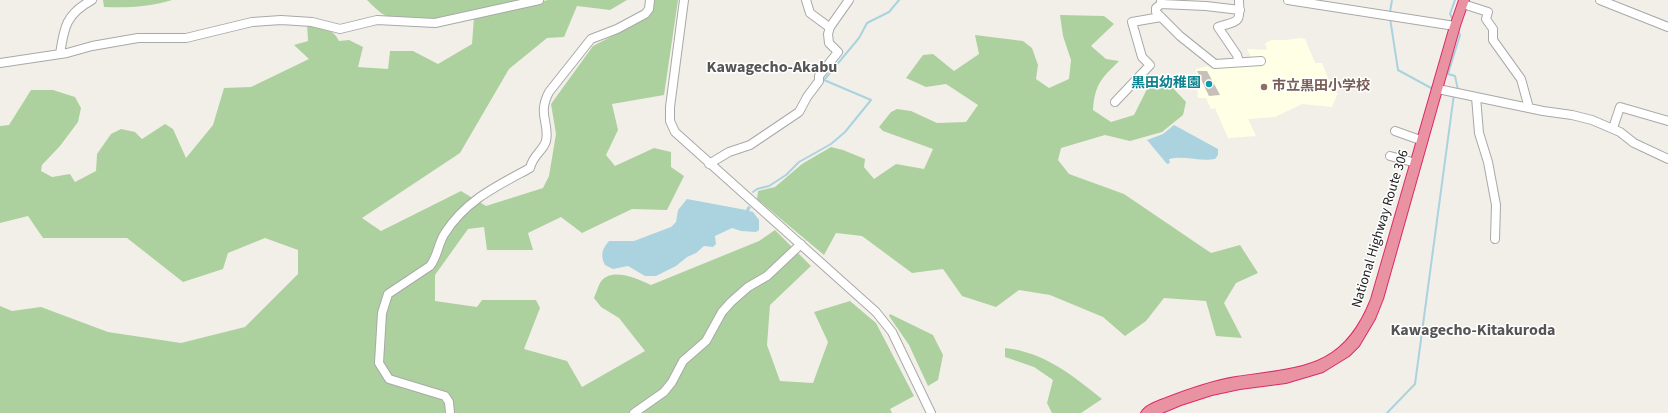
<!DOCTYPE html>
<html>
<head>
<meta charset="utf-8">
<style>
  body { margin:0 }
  canvas { display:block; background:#f2efe9 }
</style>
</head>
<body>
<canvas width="1668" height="413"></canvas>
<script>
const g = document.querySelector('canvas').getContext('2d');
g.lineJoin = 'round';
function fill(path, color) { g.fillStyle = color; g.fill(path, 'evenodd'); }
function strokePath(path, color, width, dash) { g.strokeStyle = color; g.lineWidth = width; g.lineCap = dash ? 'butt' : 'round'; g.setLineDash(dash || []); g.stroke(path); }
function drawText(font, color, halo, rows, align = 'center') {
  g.font = font + ' "Source Sans 3","Noto Sans JP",sans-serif'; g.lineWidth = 3; g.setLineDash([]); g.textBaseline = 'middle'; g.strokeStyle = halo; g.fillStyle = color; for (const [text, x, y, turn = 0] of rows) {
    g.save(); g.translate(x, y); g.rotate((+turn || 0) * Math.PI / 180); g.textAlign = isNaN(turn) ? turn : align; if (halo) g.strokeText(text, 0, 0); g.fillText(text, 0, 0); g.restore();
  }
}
const education = new Path2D(`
  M1300,38L1305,39L1315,63H1322L1332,88L1330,89L1339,94L1337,95L1332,107L1302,104L1275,117L1248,119L1256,136L1228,138L1215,108L1211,109L1206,98H1198L1196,69L1212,65L1252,59L1247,49L1267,50L1265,43L1272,40H1286Z`);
const forest = new Path2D(`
  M103,0H172C149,7 127,8 104,7Z
  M367,0H530C495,8 412,33 381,13C376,9 371,4 367,0Z
  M548,0H627L610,10L577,6L564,37L547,38L509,69L460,153L362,218L381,231L461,191L486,206L543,188L549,176L556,134L551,104L593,46L649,17L655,0H678L664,95L612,104L618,130L606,155L615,166L654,148L671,152V167L684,176L667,210L632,209L582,233L561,217L528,233L533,250H487L484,227L468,229L435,275V301L477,307L482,300H536L540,308L524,349L567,361L582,387L645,351L619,318L601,307L594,298C596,293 598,287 600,283C610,266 638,279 651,285L759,241L775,230L811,266L770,305L767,345L780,381L813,383L828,342L814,312L850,301L876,323L914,396L890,409L892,413H0V306L12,311L41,307L108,332L181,343L245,327L298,274V250L265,238L228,253L223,269L183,282L127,238H43L28,216L0,223V126L9,125L31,90H53L75,97L81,108L78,122L60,146L42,165L41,171L52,177L70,174L75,182L96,171L97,154L111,134L121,129L135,132L142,139L165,124L173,129L186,158L213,125L224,88L251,87L309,59L294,45L308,41L307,23C320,26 333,28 339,41L349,40L363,47L358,67L388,69L390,51H413L438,64L472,44L474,17Z
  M1060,15L1104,16L1114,24L1091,46L1106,59L1119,61C1101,79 1095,84 1093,110L1111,122L1134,115L1147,89L1161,81L1173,88L1186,102L1183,115L1162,132L1130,141L1105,135L1061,148L1058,160L1069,174L1124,194L1211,253L1240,245L1258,273L1236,283L1224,303L1242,338L1216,336L1206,301L1164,298L1146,321L1125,336L1103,317L1050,295L1019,290L996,307L962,296L943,269L912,273L862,236L836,233L824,255L757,199L758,191L775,187L802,164L831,147L843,150L865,159L864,167L874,179L896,164L924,169L933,149L883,131L879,127L891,112L897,109L911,111L937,123L966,122L978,105L946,84L926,87L906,78L923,55L933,54L954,71L979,54L975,35L1023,41L1032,48L1038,65L1036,79L1049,88L1069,79L1071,60L1063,36Z
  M890,314L933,335L943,355L938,380L928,386L909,345L889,316Z
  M1005,348C1044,352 1072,375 1102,399L1081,413H1052L1047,403L1053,380L1034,367L1005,357Z`);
const water = new Path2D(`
  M1174,125L1218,149V155L1215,159C1200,162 1184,155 1169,159L1170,163L1167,164L1147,140L1163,134Z
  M687,199L746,210L748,206L751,207L749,211L753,212L759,220V230L756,232L741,231L732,228L715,236L716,244L713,247L704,246L696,253L687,257L676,266L656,276H645L628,266L613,269L605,265C600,255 602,249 609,241H634L671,227L676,222L678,210Z`);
const stream = new Path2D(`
  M1390,12L1392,0
  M1390,18L1398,70L1431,88
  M1453,20L1450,14L1455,0
  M1458,30L1460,35L1448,74L1455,76L1458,90
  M753,192L757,189L769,186L786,175L799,162L831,144L845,132L871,100L824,80L859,38L867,23L889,12L899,0
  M1387,413L1415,384L1454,94`);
const building = new Path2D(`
  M1197,71H1207L1220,95L1209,96Z`);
const minor = new Path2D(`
  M684,0L670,107V121L675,132L876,312L892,332L931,413
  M806,0L810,13L829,27
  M1161,0V4L1156,8V12L1180,36L1215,64L1261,61
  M1239,0C1240,24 1240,20 1218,27L1237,55L1239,62
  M1288,0L1455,26
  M1600,0L1668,27
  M1161,4L1206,6L1240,10
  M1463,4L1488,12L1486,19L1493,29V40L1521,79L1529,108
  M60,54C64,27 66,14 92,0
  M0,63L67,53L92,46L138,38H186L252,22L281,20L312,22L340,29L377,20L435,23L539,0
  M1438,89L1543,111L1572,115L1592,120L1620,132L1634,143L1668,159
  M1476,97L1479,133L1488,162L1496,205L1495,239
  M1115,102L1150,65L1142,57L1132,22L1161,17
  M1613,128L1620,107L1668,121
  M1395,131L1423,141
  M1390,156L1416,163
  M709,164L729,152L750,145L799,112L807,97L819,81V76L838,52L829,43L828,34L830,27L849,0
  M450,413L449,402L445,396L389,379L379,363L382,313L388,294L430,266C438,256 438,243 445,233C466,200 497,186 530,168C533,155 543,151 546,141C550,123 537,115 549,92L591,39L617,29L645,14L649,9L650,0
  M634,413L664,392L672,382L683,361L706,341L722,312L731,302L748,287L767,276L801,244`);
const highway = new Path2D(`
  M1459,0H1469L1460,26L1383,299L1375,319L1359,346L1349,356L1323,372L1286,383L1240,389L1212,395L1181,405L1162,413H1141C1145,405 1158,401 1166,398C1189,389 1212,381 1236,377C1301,367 1343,370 1371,299L1450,26Z`);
const markers = [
  [1209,84,4,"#0f9aa8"],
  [1264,87,4,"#8d6e63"]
];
const cultureNames = [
  ["黒田幼稚園",1201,84]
];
const educationNames = [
  ["市立黒田小学校",1272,87]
];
const streetNames = [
  ["National Highway Route 306",1381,229,-73]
];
const quarterNames = [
  ["Kawagecho-Akabu",772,68],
  ["Kawagecho-Kitakuroda",1473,331]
];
fill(education, '#ffffe5');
fill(forest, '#add19e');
fill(water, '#aad3df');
strokePath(stream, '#aad3df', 2);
fill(building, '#c7bfb8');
strokePath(minor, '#a9a9a9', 10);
strokePath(highway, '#dc2a67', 2);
strokePath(minor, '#fff', 8);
fill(highway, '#e892a2');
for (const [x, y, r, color] of markers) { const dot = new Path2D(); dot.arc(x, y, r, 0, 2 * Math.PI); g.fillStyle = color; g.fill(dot); strokePath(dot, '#fff', 1.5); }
drawText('bold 14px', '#0d838f', '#fff', cultureNames, 'right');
drawText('bold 14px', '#785e54', '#fff', educationNames, 'left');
drawText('14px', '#222', '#fff', streetNames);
drawText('bold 16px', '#555', '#fff', quarterNames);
</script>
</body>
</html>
